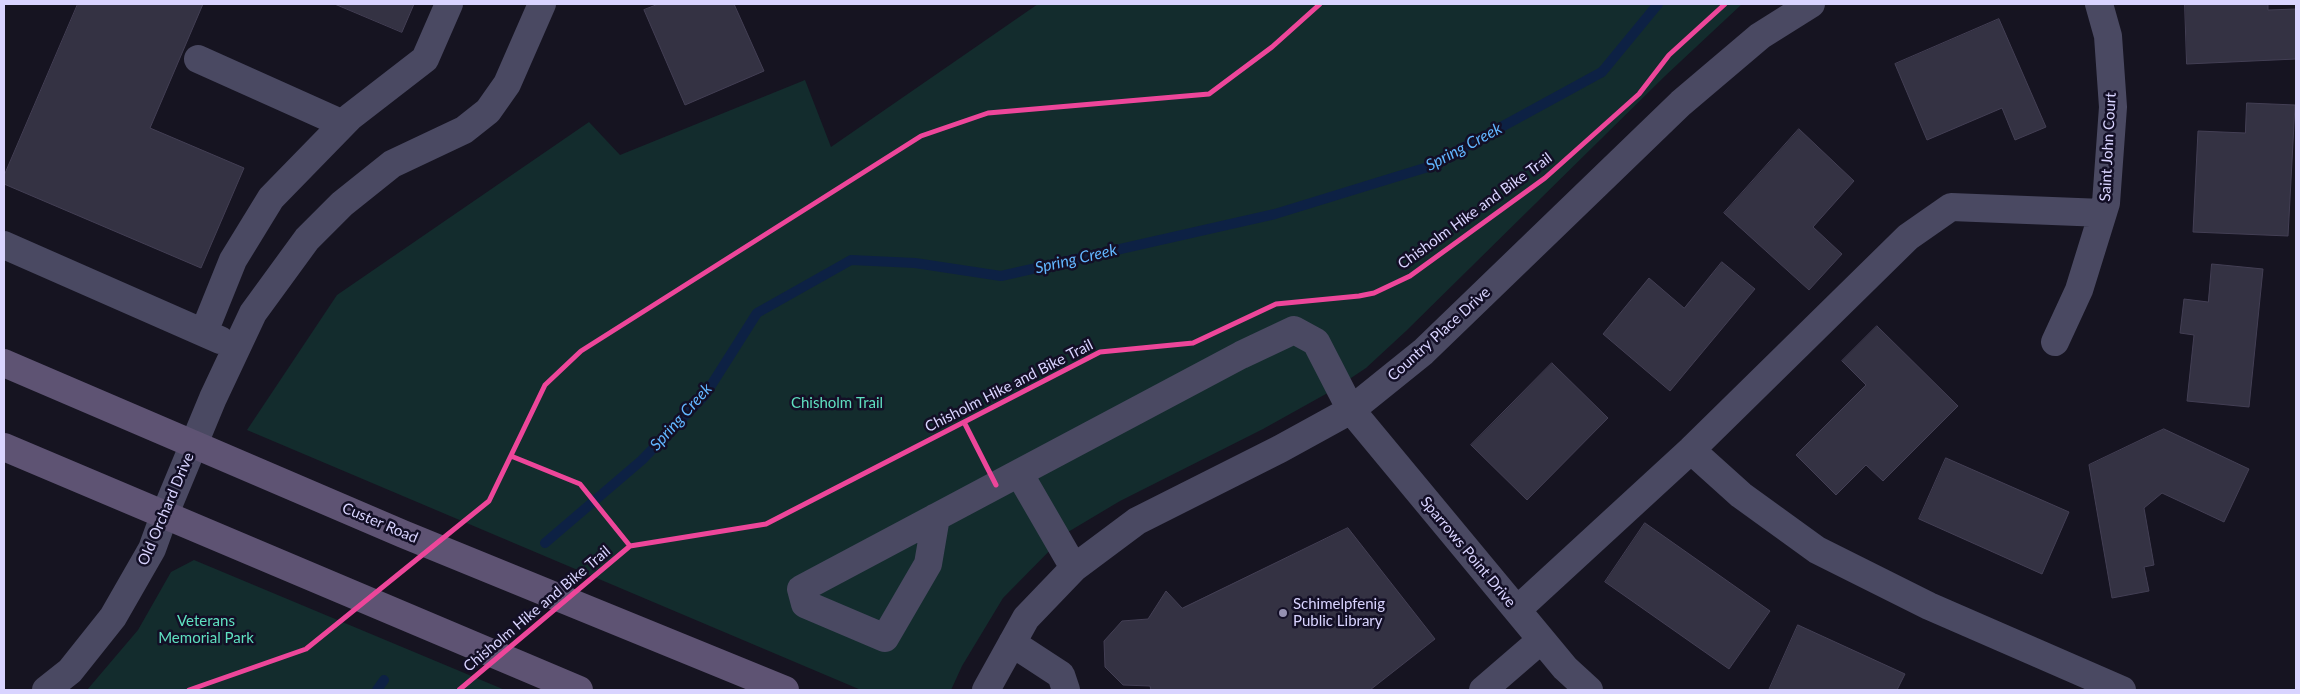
<!DOCTYPE html>
<html>
<head>
<meta charset="utf-8">
<style>
  body { margin:0 }
  #map { position:relative; width:2300px; height:694px; overflow:hidden; background:#161421; font-family:Lato,sans-serif }
  canvas { display:block }
  .frame { position:absolute; inset:0; border:5px solid #d9d4ff; pointer-events:none }
</style>
</head>
<body>
<div id="map">
<canvas width="2300" height="694"></canvas>
<div class="frame"></div>
</div>
<script>
const g = document.querySelector('canvas').getContext('2d');
g.lineJoin = 'round';
function fill(path, color) { g.fillStyle = color; g.fill(path, 'evenodd'); }
function strokePath(path, color, width, dash) { g.strokeStyle = color; g.lineWidth = width; g.lineCap = dash ? 'butt' : 'round'; g.setLineDash(dash || []); g.stroke(path); }
function drawText(font, color, halo, rows, align = 'center') {
  g.font = font + ' Lato,sans-serif'; g.lineWidth = 5; g.setLineDash([]); g.textBaseline = 'middle'; g.strokeStyle = halo; g.fillStyle = color; for (const [text, x, y, turn = 0] of rows) {
    g.save(); g.translate(x, y); g.rotate((+turn || 0) * Math.PI / 180); g.textAlign = isNaN(turn) ? turn : align; if (halo) g.strokeText(text, 0, 0); g.fillText(text, 0, 0); g.restore();
  }
}
const green = new Path2D(`
  M1038,4H1742L1665,76L1406,331L1366,368L1333,390L1263,429L1120,501L1068,532L1003,598L962,666L951,690H861L247,430L337,295L589,122L620,155L805,80L831,147Z
  M194,560L505,690H87L138,630L171,572Z`);
const stream = new Path2D(`
  M545,543L642,460L705,395L757,313L851,260L915,263L1001,276L1275,214L1428,167L1602,72L1658,4
  M377,690L384,680`);
const building = new Path2D(`
  M78,4H203L150,128L244,168L201,268L4,184V176Z
  M335,4H414L402,32Z
  M659,4H734L764,71L685,105L644,10Z
  M2185,4H2268V10L2296,9V59L2187,64Z
  M1999,19L2046,127L2015,140L2002,108L1927,140L1895,64Z
  M2247,103L2295,105L2288,236L2193,232L2198,131L2245,133Z
  M1799,129L1854,181L1813,227L1842,254L1809,290L1724,213Z
  M1722,262L1755,289L1670,391L1603,334L1649,278L1684,308Z
  M2212,264L2263,269L2249,407L2187,401L2194,335L2180,333L2184,299L2208,302Z
  M1877,326L1958,406L1883,481L1866,465L1836,495L1796,455L1866,385L1842,361Z
  M1552,363L1608,418L1527,500L1471,445Z
  M2164,429L2249,469L2224,522L2162,493L2144,508L2154,565L2144,567L2149,591L2112,598L2089,465Z
  M1946,458L2069,512L2042,574L1919,519Z
  M1645,523L1770,611L1729,669L1605,582Z
  M1348,528L1435,639L1370,690H1151L1150,686L1123,685L1105,667L1104,641L1122,621L1148,619L1166,591L1182,608Z
  M1798,625L1905,674L1897,690H1769Z`);
const minor = new Path2D(`
  M198,59L343,124
  M4,245L220,340
  M204,332L233,260L271,198L350,117L425,59L449,4
  M2055,342L2079,290L2106,203L2113,107L2108,36L2099,4
  M1691,450L1741,495L1817,550L1929,606L2122,690
  M936,517L928,564L885,638L805,604L801,589L1019,473
  M1074,568L1019,473L1241,355L1294,330L1316,342L1351,410L1565,668L1589,690
  M1517,610L1691,450L1908,237L1951,207L2103,213
  M1012,643L1061,675L1066,690
  M46,690L70,671L113,617L152,549L164,516L213,398L253,313L307,239L342,204L392,164L464,130L488,111L507,84L542,4
  M986,690L1026,618L1074,568L1137,521L1280,449L1351,410L1423,352L1681,103L1760,36L1811,4
  M1483,690L1541,640`);
const major = new Path2D(`
  M4,363L403,534L785,690
  M4,447L579,690`);
const cycleway = new Path2D(`
  M964,422L996,485
  M511,456L580,484L630,546
  M189,690L306,649L489,501L545,385L581,351L921,136L988,113L1209,94L1272,47L1320,4
  M459,690L630,546L766,524L1100,352L1193,343L1276,304L1359,296L1374,293L1410,276L1545,178L1639,94L1669,55L1725,4`);
const markers = [
  [1283,613,5,"#9591b1"]
];
const streetNames = [
  ["Saint John Court",2108,147,-87],
  ["Chisholm Hike and Bike Trail",1475,211,-36],
  ["Country Place Drive",1439,334,-42],
  ["Chisholm Hike and Bike Trail",1009,386,-27],
  ["Old Orchard Drive",166,509,-67],
  ["Custer Road",380,523,23],
  ["Sparrows Point Drive",1468,552,50],
  ["Chisholm Hike and Bike Trail",537,609,-40]
];
const parkNames = [
  ["Chisholm Trail",837,403],
  ["Veterans",206,621],
  ["Memorial Park",206,638]
];
const poiNames = [
  ["Schimelpfenig",1293,604],
  ["Public Library",1293,621]
];
const waterNames = [
  ["Spring Creek",1464,147,-28],
  ["Spring Creek",1076,259,-13],
  ["Spring Creek",681,417,-48]
];
fill(green, '#132c2d');
strokePath(stream, '#0d2144', 10);
fill(building, '#343243');
strokePath(building, '#433f54', 1);
strokePath(minor, '#4a4962', 28);
strokePath(major, '#5e5373', 28);
strokePath(cycleway, '#ed469a', 5);
for (const [x, y, r, color] of markers) { const dot = new Path2D(); dot.arc(x, y, r, 0, 2 * Math.PI); g.fillStyle = color; g.fill(dot); strokePath(dot, '#130f26', 2); }
drawText('15px', '#d9d4ff', '#130f26', streetNames);
drawText('15px', '#5fe0c0', '#130f26', parkNames);
drawText('15px', '#d9d4ff', '#130f26', poiNames, 'left');
drawText('italic 16px', '#62b6ff', '#130f26', waterNames);
</script>
</body>
</html>
